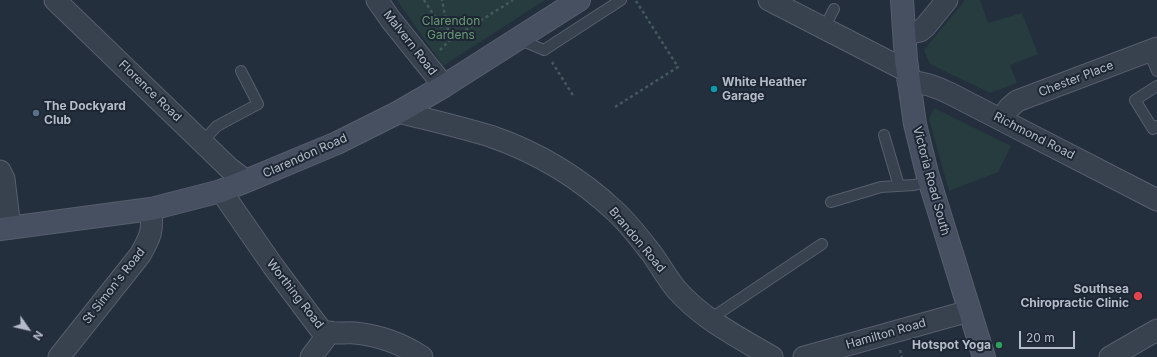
<!DOCTYPE html>
<html>
<head>
<meta charset="utf-8">
<style>
  body { margin:0 }
  #map { position:relative; width:1157px; height:357px; overflow:hidden; background:#242f3e; font-family:Inter,sans-serif }
  canvas { display:block }
  .north { position:absolute; left:8px; top:309px; width:40px; height:40px; -webkit-text-stroke:3px #1d2633; paint-order:stroke; rotate:124deg; font-size:11px; font-weight:700; line-height:16px; text-align:center; color:#b4bcc9 }
  .north::after { content:''; display:block; margin:auto; width:14px; height:18px; background:#b4bcc9; clip-path:polygon(50% 0,100% 100%,50% 72%,0 100%) }
  .scale { position:absolute; left:1019px; top:331px; width:56px; height:18px; box-sizing:border-box; border:2px solid #b4bcc9; border-top:0; padding-left:5px; font-size:12px; line-height:14px; white-space:nowrap; color:#b4bcc9; -webkit-text-stroke:3px #1d2633; paint-order:stroke }
</style>
</head>
<body>
<div id="map">
<canvas width="1157" height="357"></canvas>
<div class="north">N</div>
<div class="scale">20 m</div>
</div>
<script>
const g = document.querySelector('canvas').getContext('2d');
g.lineJoin = 'round';
function fill(path, color) { g.fillStyle = color; g.fill(path, 'evenodd'); }
function strokePath(path, color, width, dash) { g.strokeStyle = color; g.lineWidth = width; g.lineCap = dash ? 'butt' : 'round'; g.setLineDash(dash || []); g.stroke(path); }
function drawText(font, color, halo, rows, align = 'center') {
  g.font = font + ' Inter,sans-serif'; g.lineWidth = 4; g.setLineDash([]); g.textBaseline = 'middle'; g.strokeStyle = halo; g.fillStyle = color; for (const [text, x, y, turn = 0] of rows) {
    g.save(); g.translate(x, y); g.rotate((+turn || 0) * Math.PI / 180); g.textAlign = isNaN(turn) ? turn : align; if (halo) g.strokeText(text, 0, 0); g.fillText(text, 0, 0); g.restore();
  }
}
const green = new Path2D(`
  M397,0H545L443,66Z
  M965,0H980L988,23L1022,13L1038,54L1010,65L1017,83L990,93L930,64L924,50Z
  M934,108L1011,146L998,172L949,191L929,119Z`);
const path = new Path2D(`
  M424,0L450,40L513,0
  M440,50L450,40L442,0
  M552,62L574,97
  M615,107L678,67L636,1
  M900,350L902,357`);
const lane = new Path2D(`
  M824,28L834,9
  M518,39L544,50L621,0
  M1149,52L1157,71
  M1157,86L1135,100L1153,129L1157,126
  M884,135L899,186
  M202,142L217,126L258,104L241,71
  M831,202L881,187L914,185L930,181
  M710,319L822,244`);
const street = new Path2D(`
  M55,0L229,168L246,181
  M377,0L391,20L444,86
  M769,0L907,71
  M905,34L920,31L925,27L947,0
  M908,81C924,82 937,87 951,94L1157,200
  M399,112C430,120 460,127 490,136C537,152 580,178 616,212C629,224 641,240 652,254C660,265 667,278 676,289C702,319 738,337 772,357
  M1001,119L1009,108L1017,101L1157,48
  M0,171L4,179L10,228
  M221,191L273,266L321,330C331,335 344,332 355,333C378,335 403,344 422,357
  M59,357L140,255C151,236 153,231 151,209
  M311,357L330,332
  M804,357L969,311
  M1110,357L1157,330`);
const secondary = new Path2D(`
  M902,0L906,60L915,124L927,173L984,357
  M0,229L151,209L221,191L246,181L337,143L399,112L444,86L579,0`);
const markers = [
  [714,89,4,"#0f9aa8"],
  [36,113,4,"#5c6f8a"],
  [1138,296,5,"#e0444e"],
  [999,345,4,"#2e9e5b"]
];
const parkNames = [
  ["Clarendon",451,21],
  ["Gardens",451,35]
];
const streetNames = [
  ["Malvern Road",410,43,52],
  ["Chester Place",1076,79,-21],
  ["Florence Road",150,91,44],
  ["Richmond Road",1034,136,27],
  ["Clarendon Road",305,156,-24],
  ["Victoria Road South",931,181,75],
  ["Brandon Road",637,240,50],
  ["St Simon's Road",114,286,-52],
  ["Worthing Road",295,294,52],
  ["Hamilton Road",886,334,-16]
];
const poiNames = [
  ["White Heather",722,82],
  ["Garage",722,96],
  ["The Dockyard",44,106],
  ["Club",44,120],
  ["Southsea",1129,289,"right"],
  ["Chiropractic Clinic",1129,303,"right"],
  ["Hotspot Yoga",991,345,"right"]
];
fill(green, '#263c3f');
strokePath(lane, '#565f6c', 12);
strokePath(street, '#565f6c', 23);
strokePath(secondary, '#565f6c', 24);
strokePath(path, '#44595c', 2.5, [3, 3]);
strokePath(lane, '#38414e', 10);
strokePath(street, '#38414e', 21);
strokePath(secondary, '#465061', 22);
for (const [x, y, r, color] of markers) { const dot = new Path2D(); dot.arc(x, y, r, 0, 2 * Math.PI); g.fillStyle = color; g.fill(dot); strokePath(dot, '#1d2633', 1.5); }
drawText('12px', '#6b9a76', '#1d2633', parkNames);
drawText('12px', '#b4bcc9', '#1d2633', streetNames);
drawText('bold 12px', '#b4bcc9', '#1d2633', poiNames, 'left');
</script>
</body>
</html>
